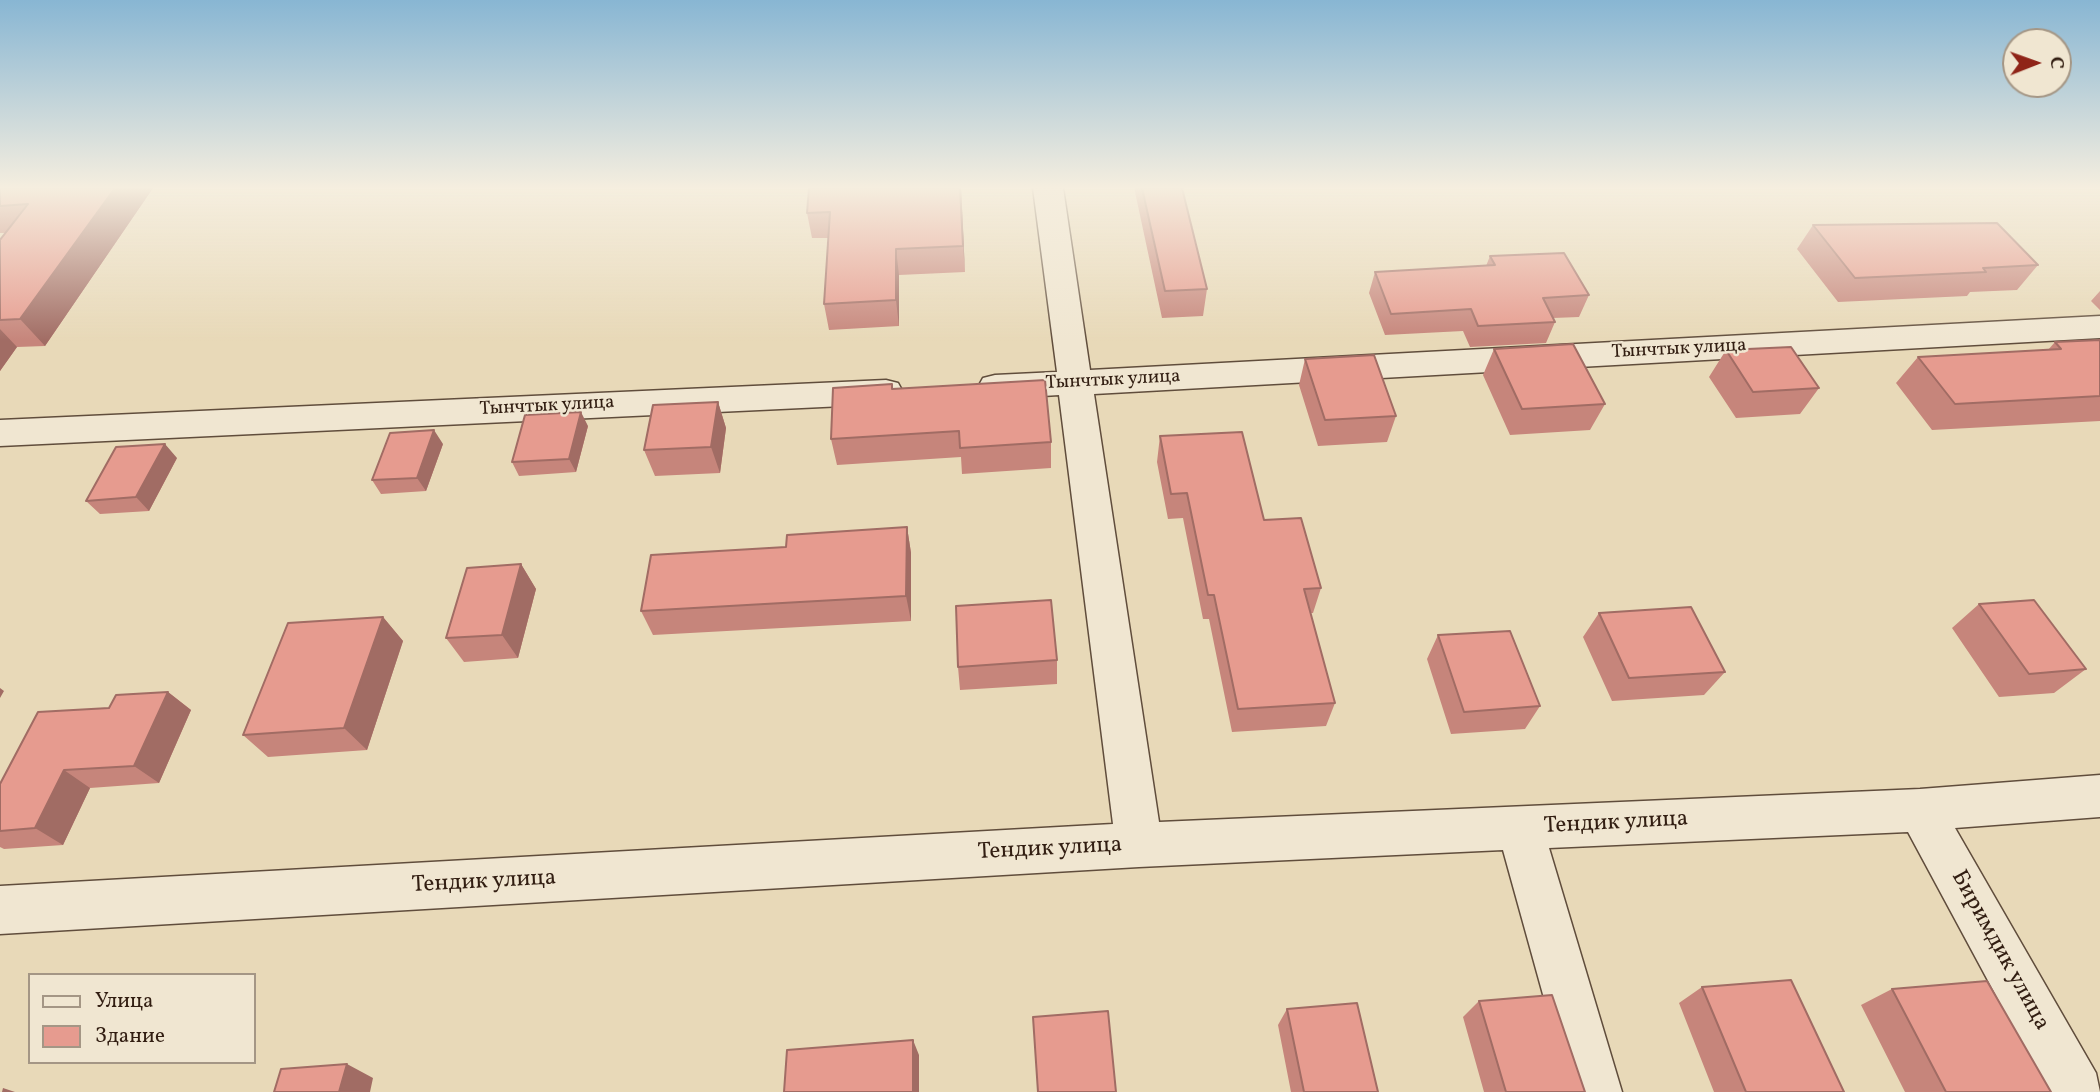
<!DOCTYPE html>
<html>
<head>
<meta charset="utf-8">
<style>
  body { margin:0 }
  #map { position:relative; width:2100px; height:1092px; overflow:hidden; background:#e8d9b8; font-family:Vollkorn,serif }
  canvas { display:block }
  .legend { position:absolute; left:28px; top:973px; width:228px; height:91px; box-sizing:border-box; background:#f0e6d1; border:2px solid #a49685; margin:0; padding:9px 12px; list-style:none; font-size:21px; color:#321e12 }
  .legend li { display:flex; align-items:center; gap:14px; height:35px }
  .legend b { width:35px; border:2px solid #a49685 }
  .north { position:absolute; left:2002px; top:28px; width:70px; height:70px; box-sizing:border-box; background:#f0e6d1; border:2px solid #a49685; border-radius:50%; rotate:89deg; font-size:19px; font-weight:700; line-height:28px; text-align:center; color:#321e12 }
  .north::after { content:''; display:block; margin:auto; width:24px; height:32px; background:#8f2418; clip-path:polygon(50% 0,100% 100%,50% 72%,0 100%) }
</style>
</head>
<body>
<div id="map">
<canvas width="2100" height="1092"></canvas>
<ul class="legend">
<li><b style="height:9px;background:#f0e6d1"></b>Улица</li>
<li><b style="height:19px;background:#e69b8f"></b>Здание</li>
</ul>
<div class="north">С</div>
</div>
<script>
const g = document.querySelector('canvas').getContext('2d');
g.lineJoin = 'round';
function strokePath(path, color, width, dash) { g.strokeStyle = color; g.lineWidth = width; g.lineCap = dash ? 'butt' : 'round'; g.setLineDash(dash || []); g.stroke(path); }
function fill(path, color) { g.fillStyle = color; g.fill(path, 'evenodd'); }
function drawText(font, color, halo, rows, align = 'center') {
  g.font = font + ' Vollkorn,serif'; g.lineWidth = 5; g.setLineDash([]); g.textBaseline = 'middle'; g.strokeStyle = halo; g.fillStyle = color; for (const [text, x, y, turn = 0] of rows) {
    g.save(); g.translate(x, y); g.rotate((+turn || 0) * Math.PI / 180); g.textAlign = isNaN(turn) ? turn : align; if (halo) g.strokeText(text, 0, 0); g.fillText(text, 0, 0); g.restore();
  }
}
const minor = new Path2D(`
  M1033,188H1063L1090,370L2100,316V338L1094,394L1159,822L1920,789L2100,775V817L1955,828L2096,1073L2100,1092H2048L1908,832L1549,848L1622,1092H1570L1503,850L1139,867L0,934V886L1113,824L1059,395L995,399L983,396L978,387L983,378L995,375L1057,372Z
  M886,380L898,383L903,392L898,401L886,404L0,446V420Z`);
const wall = new Path2D(`
  M0,188H153L45,346L17,347L0,371V240L6,233H0Z
  M809,188H961L965,272L899,275V326L829,330L824,304L829,238H812L807,213Z
  M1135,188H1182L1207,289L1203,316L1162,318L1135,192Z
  M1813,225L2038,265L2017,290L1970,292L1967,296L1838,302L1797,249Z
  M1490,256L1589,295L1579,317L1553,318L1555,322L1546,343L1470,347L1463,331L1385,335L1369,293L1375,272L1486,266Z
  M2100,291V310L2091,301Z
  M2100,340V421L1932,430L1896,383L1918,357L2048,350L2055,342Z
  M1494,349L1605,404L1590,430L1510,435L1483,375Z
  M1726,350L1819,388L1800,414L1736,418L1709,377Z
  M1305,359L1396,416L1387,442L1318,446L1299,385Z
  M893,388L1051,442V468L962,474L961,457L837,465L831,439Z
  M718,402L726,428L720,473L655,476L644,450Z
  M588,426L576,472L519,476L512,462Z
  M1160,436L1264,520L1321,588L1313,613H1310L1335,703L1326,726L1232,732L1209,619H1203L1183,518L1168,519L1157,462Z
  M443,444L426,491L381,494L372,480Z
  M177,458L149,511L100,514L86,501Z
  M907,527L911,553V621L653,635L641,611Z
  M521,564L536,589L518,658L464,662L446,638Z
  M1979,604L2086,669L2054,693L1999,697L1952,628Z
  M1599,613L1725,672L1704,695L1612,701L1583,637Z
  M383,617L403,641L367,750L268,757L243,735Z
  M1438,635L1540,706L1525,729L1451,734L1427,659Z
  M1057,660V684L960,690L958,667Z
  M168,692L191,710L159,783L90,788L63,845L4,849L0,847V831L109,708Z
  M1702,987L1844,1092H1714L1679,1003Z
  M1892,989L2051,1092H1905L1861,1005Z
  M1479,1001L1585,1092H1484L1463,1017Z
  M1287,1009L1378,1092H1291L1278,1025Z`);
const shadedWall = new Path2D(`
  M115,188H153L45,346L20,319Z
  M960,188H961L965,272L963,246Z
  M896,249L899,275V326L896,300Z
  M0,329L17,347L0,371Z
  M718,402L726,428L720,473L711,447Z
  M581,412L588,426L576,472L569,459Z
  M434,430L443,444L426,491L417,478Z
  M165,444L177,458L149,511L136,497Z
  M907,527L911,553V621L906,596Z
  M521,564L536,589L518,658L502,635Z
  M383,617L403,641L367,750L344,728Z
  M0,688L4,691L0,698Z
  M168,692L191,710L159,783L134,766Z
  M64,770L90,788L63,845L35,828Z
  M913,1040L919,1055V1092H913Z
  M347,1064L373,1078L370,1092H339Z
  M3,1088L15,1092H2Z`);
const building = new Path2D(`
  M0,188H115L20,319L0,320V240L28,204L0,206Z
  M809,188H960L963,246L896,249V300L824,304L830,212L807,213Z
  M1142,188H1182L1207,289L1165,291Z
  M1997,223L2038,265L1983,268L1986,272L1855,278L1813,225Z
  M1564,253L1589,295L1543,298L1555,322L1478,326L1471,309L1391,314L1375,272L1495,265L1490,256Z
  M2100,340V396L1955,404L1918,357L2061,349L2055,342Z
  M1573,344L1605,404L1522,409L1494,349Z
  M1791,347L1819,388L1753,392L1726,350Z
  M1374,355L1396,416L1325,420L1305,359Z
  M1045,380L1051,442L960,448L959,431L831,439L833,388L892,384V389Z
  M718,402L711,447L644,450L653,405Z
  M581,412L569,459L512,462L525,415Z
  M434,430L417,478L372,480L390,433Z
  M1242,432L1264,520L1301,518L1321,588L1304,589L1335,703L1238,709L1214,595H1208L1187,493L1171,494L1160,436Z
  M165,444L136,497L86,501L116,447Z
  M907,527L906,596L641,611L651,555L786,547L787,535Z
  M521,564L502,635L446,638L467,568Z
  M1051,600L1057,660L958,667L956,606Z
  M2034,600L2086,669L2029,674L1979,604Z
  M1691,607L1725,672L1629,678L1599,613Z
  M383,617L344,728L243,735L288,623Z
  M1510,631L1540,706L1464,712L1438,635Z
  M168,692L134,766L64,770L35,828L0,831V784L38,712L109,708L116,695Z
  M1791,980L1844,1092H1746L1702,987Z
  M1987,981L2051,1092H1946L1892,989Z
  M1552,995L1585,1092H1506L1479,1001Z
  M1357,1003L1378,1092H1304L1287,1009Z
  M1108,1011L1116,1092H1038L1033,1017Z
  M913,1040V1092H784L787,1050Z
  M347,1064L339,1092H274L281,1069Z`);
const streetNames = [
  ["Тынчтык улица",1679,350,-3],
  ["Тынчтык улица",1113,381,-3],
  ["Тынчтык улица",547,407,-3]
];
const nearStreetnames = [
  ["Тендик улица",1616,824,-3],
  ["Тендик улица",1050,850,-3],
  ["Тендик улица",484,883,-3],
  ["Биримдик улица",1999,951,61]
];
strokePath(minor, '#604d3c', 3);
fill(minor, '#f0e6d1');
fill(wall, '#c6857b');
fill(shadedWall, '#a16c64');
fill(building, '#e69b8f');
strokePath(building, '#a16c64', 2);
const sky = g.createLinearGradient(0, 0, 0, 341);
sky.addColorStop(0, '#88b6d3');
sky.addColorStop(0.55, '#f5eedf');
sky.addColorStop(1, '#f5eedf00');
g.fillStyle = sky;
g.fillRect(0, 0, 2100, 341);
drawText('19px', '#321e12', '#f0e6d1', streetNames);
drawText('23px', '#321e12', '#f0e6d1', nearStreetnames);
</script>
</body>
</html>
